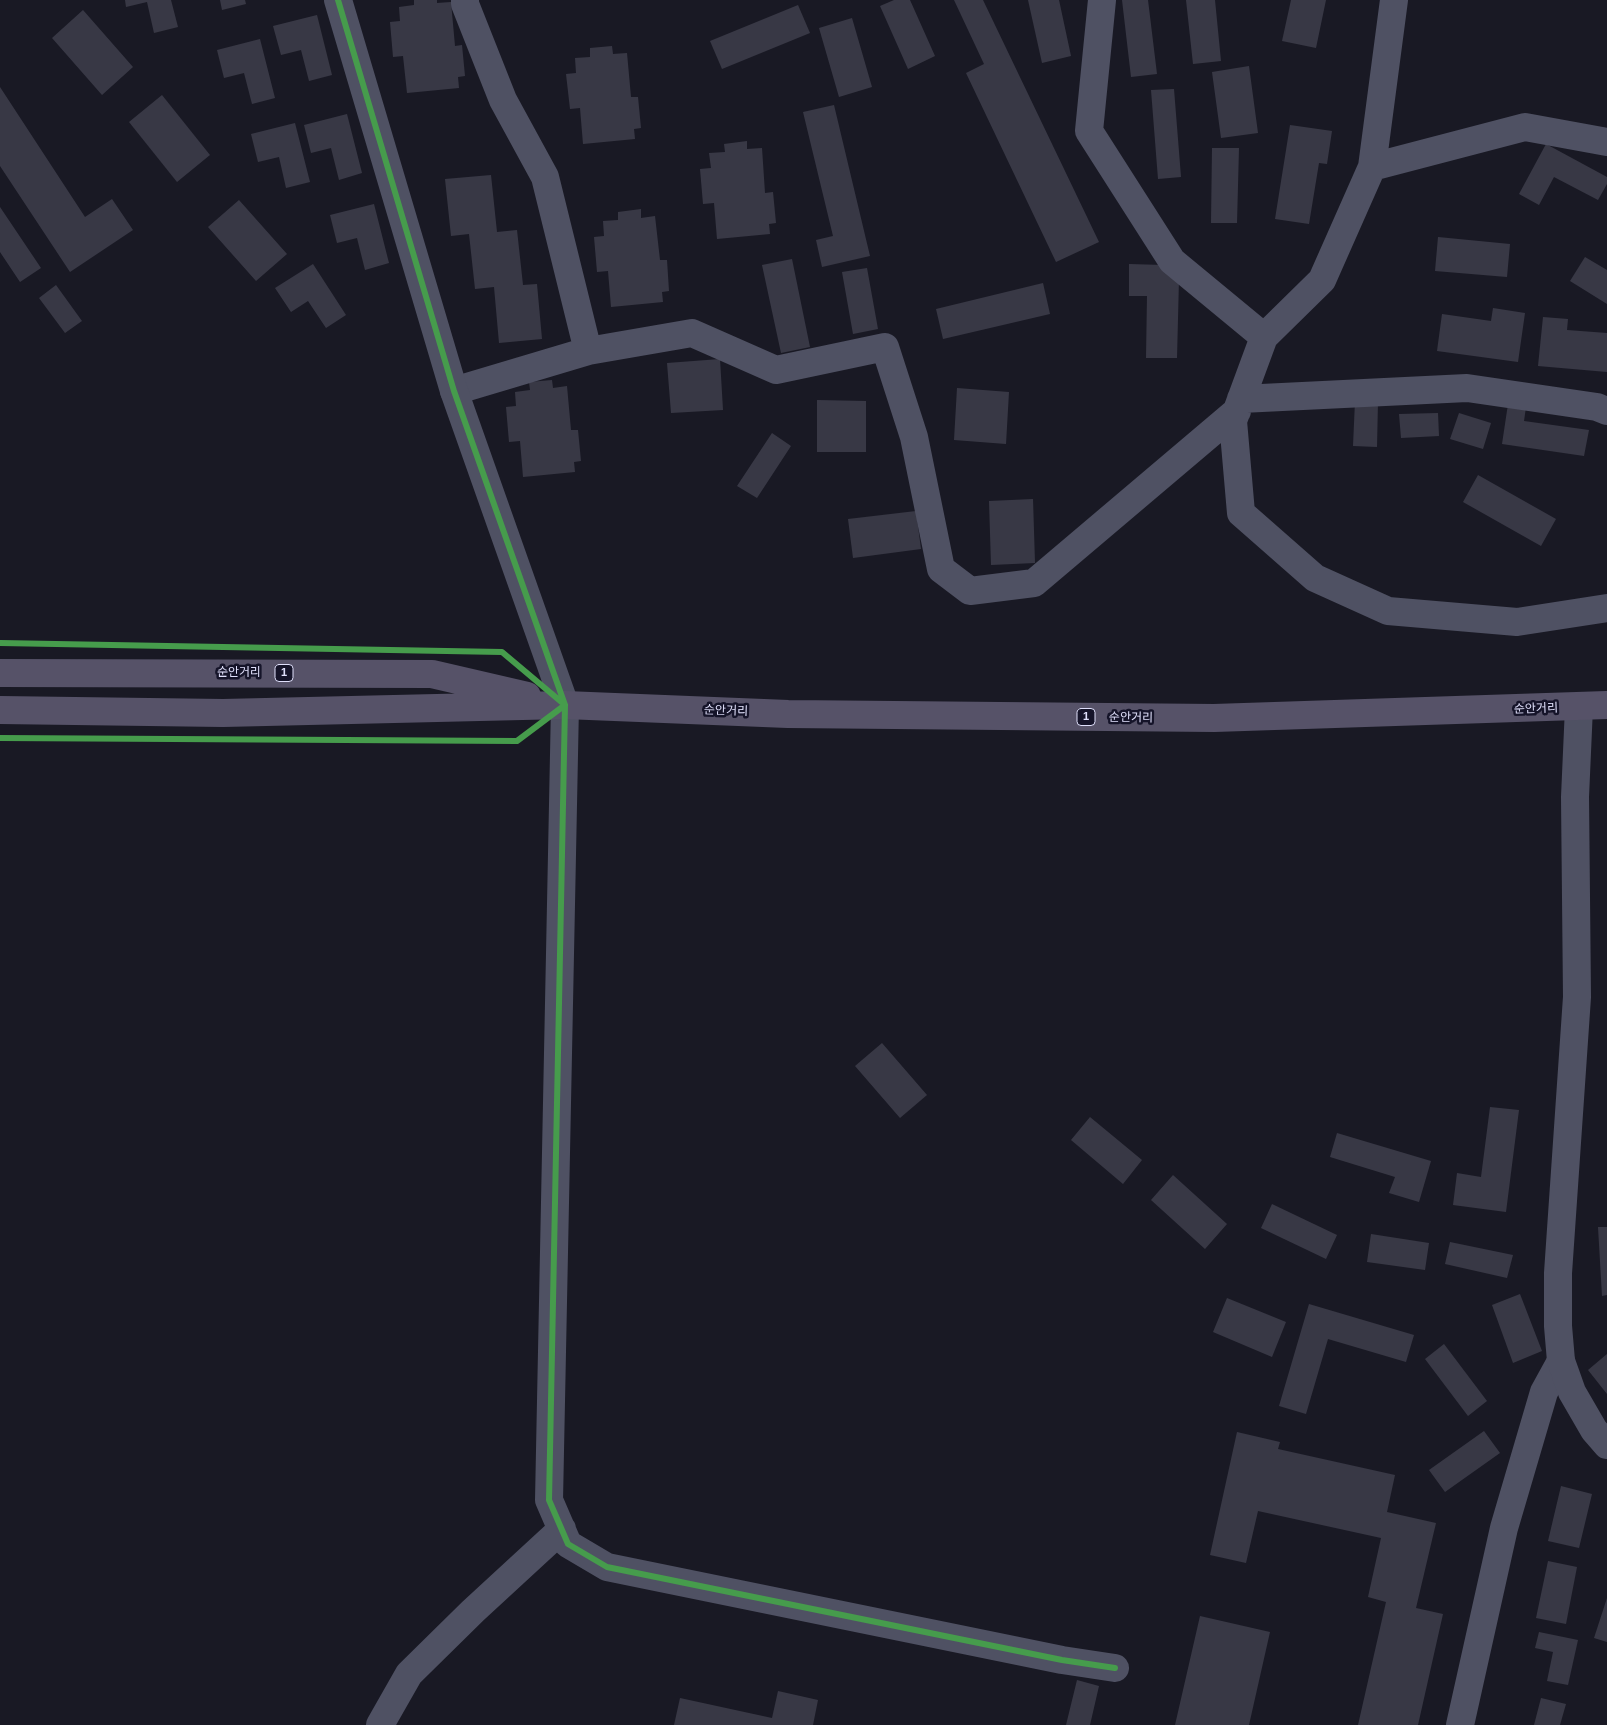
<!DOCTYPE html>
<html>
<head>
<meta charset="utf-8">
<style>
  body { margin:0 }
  canvas { display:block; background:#191924 }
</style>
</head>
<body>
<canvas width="1607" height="1725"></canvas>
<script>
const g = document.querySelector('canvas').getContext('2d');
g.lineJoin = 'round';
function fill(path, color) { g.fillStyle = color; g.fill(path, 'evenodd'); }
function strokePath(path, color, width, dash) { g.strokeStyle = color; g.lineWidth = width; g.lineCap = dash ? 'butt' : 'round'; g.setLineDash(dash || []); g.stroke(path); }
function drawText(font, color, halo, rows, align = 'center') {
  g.font = font + ' Helvetica,"Noto Sans KR",sans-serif'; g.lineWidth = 5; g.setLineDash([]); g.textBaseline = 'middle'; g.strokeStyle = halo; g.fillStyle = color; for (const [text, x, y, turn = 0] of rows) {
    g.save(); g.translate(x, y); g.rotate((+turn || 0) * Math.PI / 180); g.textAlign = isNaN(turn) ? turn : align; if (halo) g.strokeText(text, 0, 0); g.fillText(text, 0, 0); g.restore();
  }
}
const building = new Path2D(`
  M125,0H171L178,27L154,33L147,2L126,7Z
  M220,0H245L246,4L222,10Z
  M414,0H437V3L451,2L455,46L462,45L465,76L458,77L459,88L407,93L403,56L393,57L390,22L400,21L399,7L414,5Z
  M894,0H910L935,56L908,69L880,6Z
  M954,0H983L1099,242L1056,262L966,73L984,64Z
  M1028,0H1059L1071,56L1042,63Z
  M1122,0H1148L1157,74L1131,77Z
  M1186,0H1215L1221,61L1193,64Z
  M1291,0H1326L1316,48L1282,41Z
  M798,5L810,33L722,69L710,41Z
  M83,10L133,67L102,95L52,38Z
  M317,15L332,75L309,81L301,50L281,55L273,26Z
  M852,18L872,87L839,97L819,28Z
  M260,39L275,98L252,104L244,73L224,78L217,50Z
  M612,46L613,54L627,53L631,97H638L641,128L634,129L635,139L583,144L580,108L570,109L566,74L576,73L575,58L590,57V48Z
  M1249,66L1258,133L1221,138L1212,72Z
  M0,87L85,217L112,199L133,230L70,272L0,166Z
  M1174,89L1181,177L1158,179L1151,90Z
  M162,95L210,155L177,182L129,122Z
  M834,105L870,256L822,267L816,240L833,236L803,112Z
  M347,114L362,173L339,180L331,148L311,153L304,125Z
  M295,123L310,182L286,188L279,157L258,162L251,134Z
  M1290,125L1332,131L1327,164L1319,163L1309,224L1275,219Z
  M747,141V149L762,148L765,193L773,192L776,223L769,224L770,234L717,239L714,203L703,204L700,169L711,168L709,153L725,152L724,144Z
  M1546,144L1607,177V184L1598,200L1554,177L1539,205L1519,194Z
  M1212,148H1239L1237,223H1211Z
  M491,175L497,232L517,230L523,285L537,284L542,339L499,343L494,287L475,289L469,234L451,236L445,179Z
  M239,200L287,254L256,281L208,227Z
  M374,204L389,263L365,270L357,238L337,243L330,215Z
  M0,207L41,268L20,282L0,252Z
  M641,209V218L655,216L660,260H667L669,291L662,292L663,302L611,307L608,271L597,272L594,237L604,236L603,221L618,220V212Z
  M1438,237L1510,244L1507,277L1435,271Z
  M1585,257L1607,270V304L1570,281Z
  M792,259L810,347L781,353L762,265Z
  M313,264L346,315L326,328L308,301L291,312L275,288Z
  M1129,264L1163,265L1179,279L1177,358H1146L1147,296H1129Z
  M867,268L878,329L853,334L842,272Z
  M1043,283L1050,314L943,339L936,309Z
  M56,285L82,321L65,333L39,298Z
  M1493,308L1525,313L1518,362L1437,351L1442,314L1491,321Z
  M1543,317L1568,319L1567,330L1607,333V372L1538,366Z
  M720,359L723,410L671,413L667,363Z
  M552,380L553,388L567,386L571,430H578L581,461L574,462L575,472L523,477L520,441L509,442L506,407L516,406L515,392L530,390L529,382Z
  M957,388L1009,392L1006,444L954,440Z
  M817,400L866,401V452H817Z
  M1355,401H1378L1377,447L1353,446Z
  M1508,404L1526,407L1524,421L1589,430L1584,456L1502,444Z
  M1438,413L1439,436L1401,438L1399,414Z
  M1459,413L1491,423L1483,449L1450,439Z
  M772,433L791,446L757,498L737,486Z
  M1478,475L1556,519L1541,546L1463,502Z
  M1033,499L1035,563L991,565L989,501Z
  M916,511L921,549L853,558L848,519Z
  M882,1043L927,1095L900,1118L855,1066Z
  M1490,1107L1519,1110L1506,1212L1453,1205L1457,1173L1481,1177Z
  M1090,1117L1142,1160L1123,1184L1071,1140Z
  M1337,1133L1431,1161L1419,1202L1389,1193L1395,1177L1330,1157Z
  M1173,1175L1227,1224L1205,1249L1151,1200Z
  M1272,1204L1337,1235L1326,1259L1261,1228Z
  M1598,1227H1607V1295L1602,1296Z
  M1371,1234L1429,1243L1425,1270L1367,1262Z
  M1450,1242L1513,1255L1507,1278L1445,1264Z
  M1520,1294L1542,1351L1513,1363L1492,1305Z
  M1227,1298L1286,1322L1272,1357L1213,1332Z
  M1309,1304L1414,1335L1406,1362L1328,1339L1306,1414L1279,1406Z
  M1444,1344L1487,1401L1468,1416L1425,1359Z
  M1607,1354V1394L1588,1370Z
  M1484,1431L1500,1453L1445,1492L1429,1470Z
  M1237,1432L1280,1442L1278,1449L1395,1475L1387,1512L1436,1523L1416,1608L1443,1614L1418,1725H1358L1386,1602L1368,1597L1381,1538L1258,1511L1246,1563L1210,1555Z
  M1561,1486L1592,1494L1579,1548L1548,1541Z
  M1548,1561L1577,1567L1566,1624L1536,1618Z
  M1607,1598V1642L1594,1638Z
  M1200,1616L1270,1632L1249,1725H1175Z
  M1539,1632L1578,1640L1568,1685L1547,1681L1553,1652L1535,1648Z
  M1077,1680L1099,1686L1090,1725H1066Z
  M778,1691L818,1700L813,1725H674L680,1698L772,1718Z
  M1541,1698L1566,1704L1560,1725H1534Z`);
const minor = new Path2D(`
  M1102,0L1089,131L1172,261L1264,337L1322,280L1372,167L1394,0
  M1372,167L1525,127L1607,142
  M1264,337L1233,421L1241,513L1315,578L1388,611L1517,622L1607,608
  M588,351L692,333L776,370L885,347L914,437L941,569L970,591L1034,583L1237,411
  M454,391L588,351L545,177L503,100L465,4V0
  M1241,399L1467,388L1597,407L1607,411
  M565,705L549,1500L568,1544L607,1567L1062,1660L1115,1668
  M380,1725L409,1674L473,1611L562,1529
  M1460,1725L1504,1528L1544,1392L1561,1361`);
const tertiary = new Path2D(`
  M338,0L454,391L565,705
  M1579,707L1575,797L1577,997L1558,1273V1326L1561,1361L1572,1392L1594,1430L1607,1445`);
const primary = new Path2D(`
  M0,673L432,674L527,696
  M0,710L223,713L565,705L788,714L1214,718L1607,705`);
const cycleway = new Path2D(`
  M338,0L454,391L565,705L549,1500L568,1544L607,1567L1062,1660L1115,1668
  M0,643L502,652L565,705L517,741L0,738`);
const shields = [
  [284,673,18],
  [1086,717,18]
];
const shieldNames = [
  ["1",284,673],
  ["1",1086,717]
];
const streetNames = [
  ["순안거리",239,673],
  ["순안거리",1536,709,-2],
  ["순안거리",726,711,2],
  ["순안거리",1131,718,1]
];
fill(building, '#383845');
strokePath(minor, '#4f5163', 28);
strokePath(tertiary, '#4f5163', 28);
strokePath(primary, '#565268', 28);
strokePath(cycleway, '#469c4c', 6);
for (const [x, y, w] of shields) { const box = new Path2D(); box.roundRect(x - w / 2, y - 8.5, w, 17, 4); g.fillStyle = '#151429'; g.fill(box); strokePath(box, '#e0e0fb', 1); }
drawText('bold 11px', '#e0e0fb', null, shieldNames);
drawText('12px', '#e0e0fb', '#151429', streetNames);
</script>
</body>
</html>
